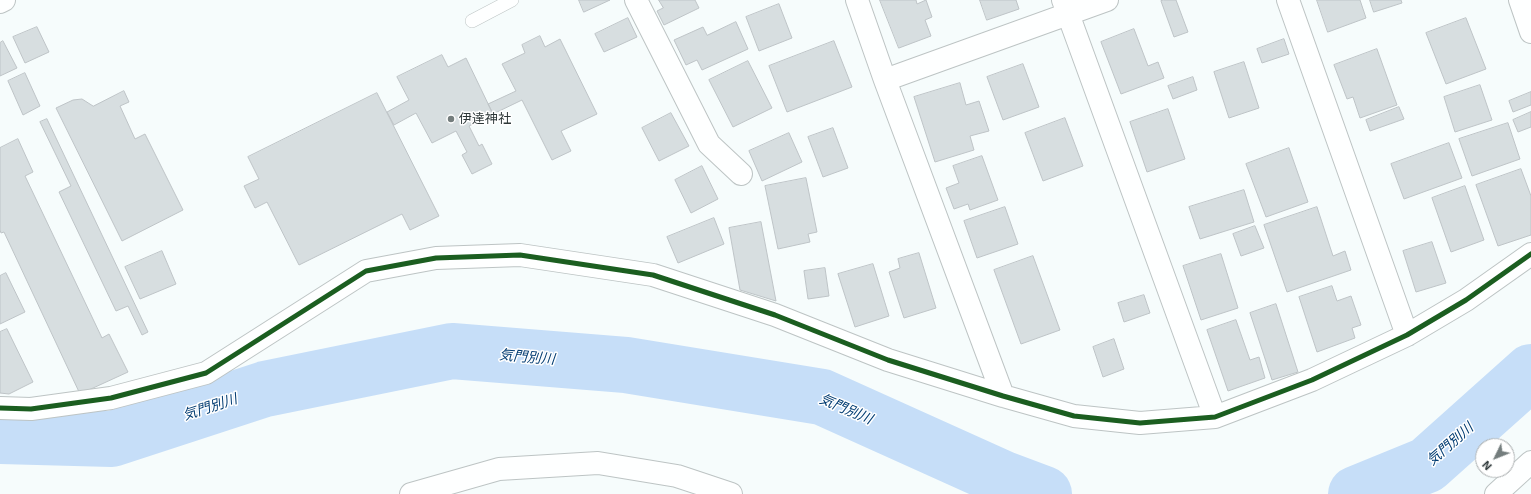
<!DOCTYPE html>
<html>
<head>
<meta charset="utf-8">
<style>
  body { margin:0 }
  #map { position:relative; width:1531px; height:494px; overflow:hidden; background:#f6fcfc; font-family:"Exo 2",sans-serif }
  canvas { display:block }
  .north { position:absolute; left:1475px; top:438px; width:40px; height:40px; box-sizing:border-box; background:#fff; border:1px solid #abafb0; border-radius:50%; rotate:227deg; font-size:11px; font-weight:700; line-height:16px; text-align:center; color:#2e3839 }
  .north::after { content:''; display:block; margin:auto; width:14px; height:18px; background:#747d7d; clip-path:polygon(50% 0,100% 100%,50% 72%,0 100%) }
</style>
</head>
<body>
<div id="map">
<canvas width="1531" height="494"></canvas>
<div class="north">N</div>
</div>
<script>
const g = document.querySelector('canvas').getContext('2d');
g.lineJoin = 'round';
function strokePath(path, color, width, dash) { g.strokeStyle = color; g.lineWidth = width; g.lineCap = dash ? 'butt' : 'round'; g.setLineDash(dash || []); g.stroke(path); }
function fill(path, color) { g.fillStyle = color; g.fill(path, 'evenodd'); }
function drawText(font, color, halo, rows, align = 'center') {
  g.font = font + ' "Exo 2","Noto Sans JP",sans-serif'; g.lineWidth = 3; g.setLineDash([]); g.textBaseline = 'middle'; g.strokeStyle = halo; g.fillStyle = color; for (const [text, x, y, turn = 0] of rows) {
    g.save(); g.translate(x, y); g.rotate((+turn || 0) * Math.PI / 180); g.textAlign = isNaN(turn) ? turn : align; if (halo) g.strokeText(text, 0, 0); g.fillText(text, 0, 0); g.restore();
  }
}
const river = new Path2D(`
  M0,436L112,439L265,389L452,351L626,365L822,397L1004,479L1044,494
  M1356,494L1427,465L1531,372`);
const building = new Path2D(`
  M579,0H610L584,12Z
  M659,0H695L699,8L664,25L657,11L663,8Z
  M880,0H916L917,4L926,0L932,17L925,20L931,36L899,48Z
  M980,0H1016L1019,9L987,20Z
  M1164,0H1176L1188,32L1174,37L1161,1Z
  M1317,0H1360L1366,18L1328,32Z
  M1370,0H1401L1402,3L1374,12Z
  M779,4L792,38L759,51L746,17Z
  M628,18L637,37L604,52L595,34Z
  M1466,18L1486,69L1446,84L1426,33Z
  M736,22L748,49L702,70L697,60L686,65L674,40L703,27L707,35Z
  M37,27L49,52L25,63L13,37Z
  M1134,29L1148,66L1158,62L1164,78L1121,94L1101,42Z
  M540,36L545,47L560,39L597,114L561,131L571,151L552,160L522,100L493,114L488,104L516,91L502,64L525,53L522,45Z
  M1284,39L1289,54L1262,63L1257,49Z
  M3,41L17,68L0,76V43Z
  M834,41L852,87L787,112L769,66Z
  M1377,49L1397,105L1360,118L1353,97L1347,99L1334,65Z
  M442,55L448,67L466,58L493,114L469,126L479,146L482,144L492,164L472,174L462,155L467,152L456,131L432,143L416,113L394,125L387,112L409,100L397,77Z
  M748,61L772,108L733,127L709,80Z
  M1244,62L1259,108L1229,118L1214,72Z
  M1023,64L1039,107L1003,120L987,77Z
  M25,73L40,106L23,115L8,81Z
  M1193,77L1197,90L1173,99L1168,86Z
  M960,83L966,105L979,101L989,131L970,136L974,150L935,162L914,97Z
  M1480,85L1492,120L1455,132L1444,97Z
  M124,91L129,102L120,106L135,139L145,134L183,210L122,241L56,108L73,100L82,99L93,106Z
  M1531,92V105L1513,112L1509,101Z
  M377,93L439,216L410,230L402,214L299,265L267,202L255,208L244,186L259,179L248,157Z
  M1399,107L1404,119L1370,131L1366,120Z
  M1168,109L1185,159L1147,172L1130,122Z
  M1531,112V127L1518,132L1513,120Z
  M671,113L689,146L659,161L642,128Z
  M1065,118L1083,166L1043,181L1025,133Z
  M47,119L148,332L142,335L128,306L116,311L59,192L71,186L40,122Z
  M1508,123L1520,159L1472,176L1459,139Z
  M833,128L848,168L823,177L808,137Z
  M789,133L802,162L762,181L749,151Z
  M18,139L33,172L25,176L102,338L109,334L128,372L80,394L4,232L1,233L0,230V148Z
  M1449,143L1462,178L1404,199L1391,164Z
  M1289,148L1308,202L1266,217L1246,164Z
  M982,156L998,200L970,210L968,204L954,209L946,188L959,183L953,166Z
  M702,166L718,199L691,213L675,180Z
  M1521,169L1531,196V235L1498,246L1476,185Z
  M806,178L817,232L808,234L810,242L778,249L765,186Z
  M1465,186L1484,240L1451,252L1432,198Z
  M1244,190L1254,222L1200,239L1189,207Z
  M1005,207L1018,244L977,258L964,221Z
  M1317,207L1333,256L1345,251L1351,270L1287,292L1264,225Z
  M714,218L724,244L678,263L667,237Z
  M761,222L776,301L740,290L729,228Z
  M1255,226L1264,248L1241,256L1233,234Z
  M1432,242L1446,283L1416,292L1403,251Z
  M162,251L176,284L140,299L125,267Z
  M919,253L936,308L904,318L889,272L900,268L898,259Z
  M1221,254L1238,308L1201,320L1183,266Z
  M1033,256L1060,330L1021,344L994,270Z
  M873,264L889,316L855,327L838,274Z
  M825,268L829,296L808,299L804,271Z
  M6,273L25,312L0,324V276Z
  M1332,286L1337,301L1351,296L1361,325L1352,328L1355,338L1317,352L1299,297Z
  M1144,295L1150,313L1124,322L1118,303Z
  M1276,304L1298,372L1272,380L1250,313Z
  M1236,320L1250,360L1259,357L1265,378L1228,391L1207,330Z
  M7,329L33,382L9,394L0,393V332Z
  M1114,339L1124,369L1103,377L1093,347Z`);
const lane = new Path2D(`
  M472,21L512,0`);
const street = new Path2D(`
  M636,0L709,144L741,174
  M857,0L885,80L1003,396
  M1063,0L1215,417
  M1288,0L1407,335
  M1520,0L1531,32
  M885,80L1107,0
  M0,408L31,409L111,398L206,373L366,271L436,258L520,255L653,275L775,315L888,360L1003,396L1074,416L1140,423L1215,417L1312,380L1407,335L1466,300L1531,254
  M411,494L499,469L598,463L677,476L731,494
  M1496,494L1531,462`);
const secondary = new Path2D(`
  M0,2L4,0`);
const cycleway = new Path2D(`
  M0,408L31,409L111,398L206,373L366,271L436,258L520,255L653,275L775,315L888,360L1003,396L1074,416L1140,423L1215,417L1312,380L1407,335L1466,300L1531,254`);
const markers = [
  [451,119,4,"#747d7d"]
];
const poiNames = [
  ["伊達神社",459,119]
];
const waterNames = [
  ["気門別川",527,357,5],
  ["気門別川",210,407,-18],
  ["気門別川",846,409,23],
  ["気門別川",1450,444,-41]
];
strokePath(river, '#c6def8', 56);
fill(building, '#d7dee0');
strokePath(building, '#bec4c7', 1);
strokePath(lane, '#bdc4c4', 14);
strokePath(street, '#bdc4c4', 24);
strokePath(secondary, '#bdc4c4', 24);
strokePath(lane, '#feffff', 13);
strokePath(street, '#feffff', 22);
strokePath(secondary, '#feffff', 22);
strokePath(cycleway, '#1b5e20', 5);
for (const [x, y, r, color] of markers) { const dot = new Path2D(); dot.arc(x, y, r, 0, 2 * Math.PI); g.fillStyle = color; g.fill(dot); strokePath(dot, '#fff', 1.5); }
drawText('13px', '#2e3839', '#fff', poiNames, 'left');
drawText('italic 14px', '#033d73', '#fff', waterNames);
</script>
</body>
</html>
